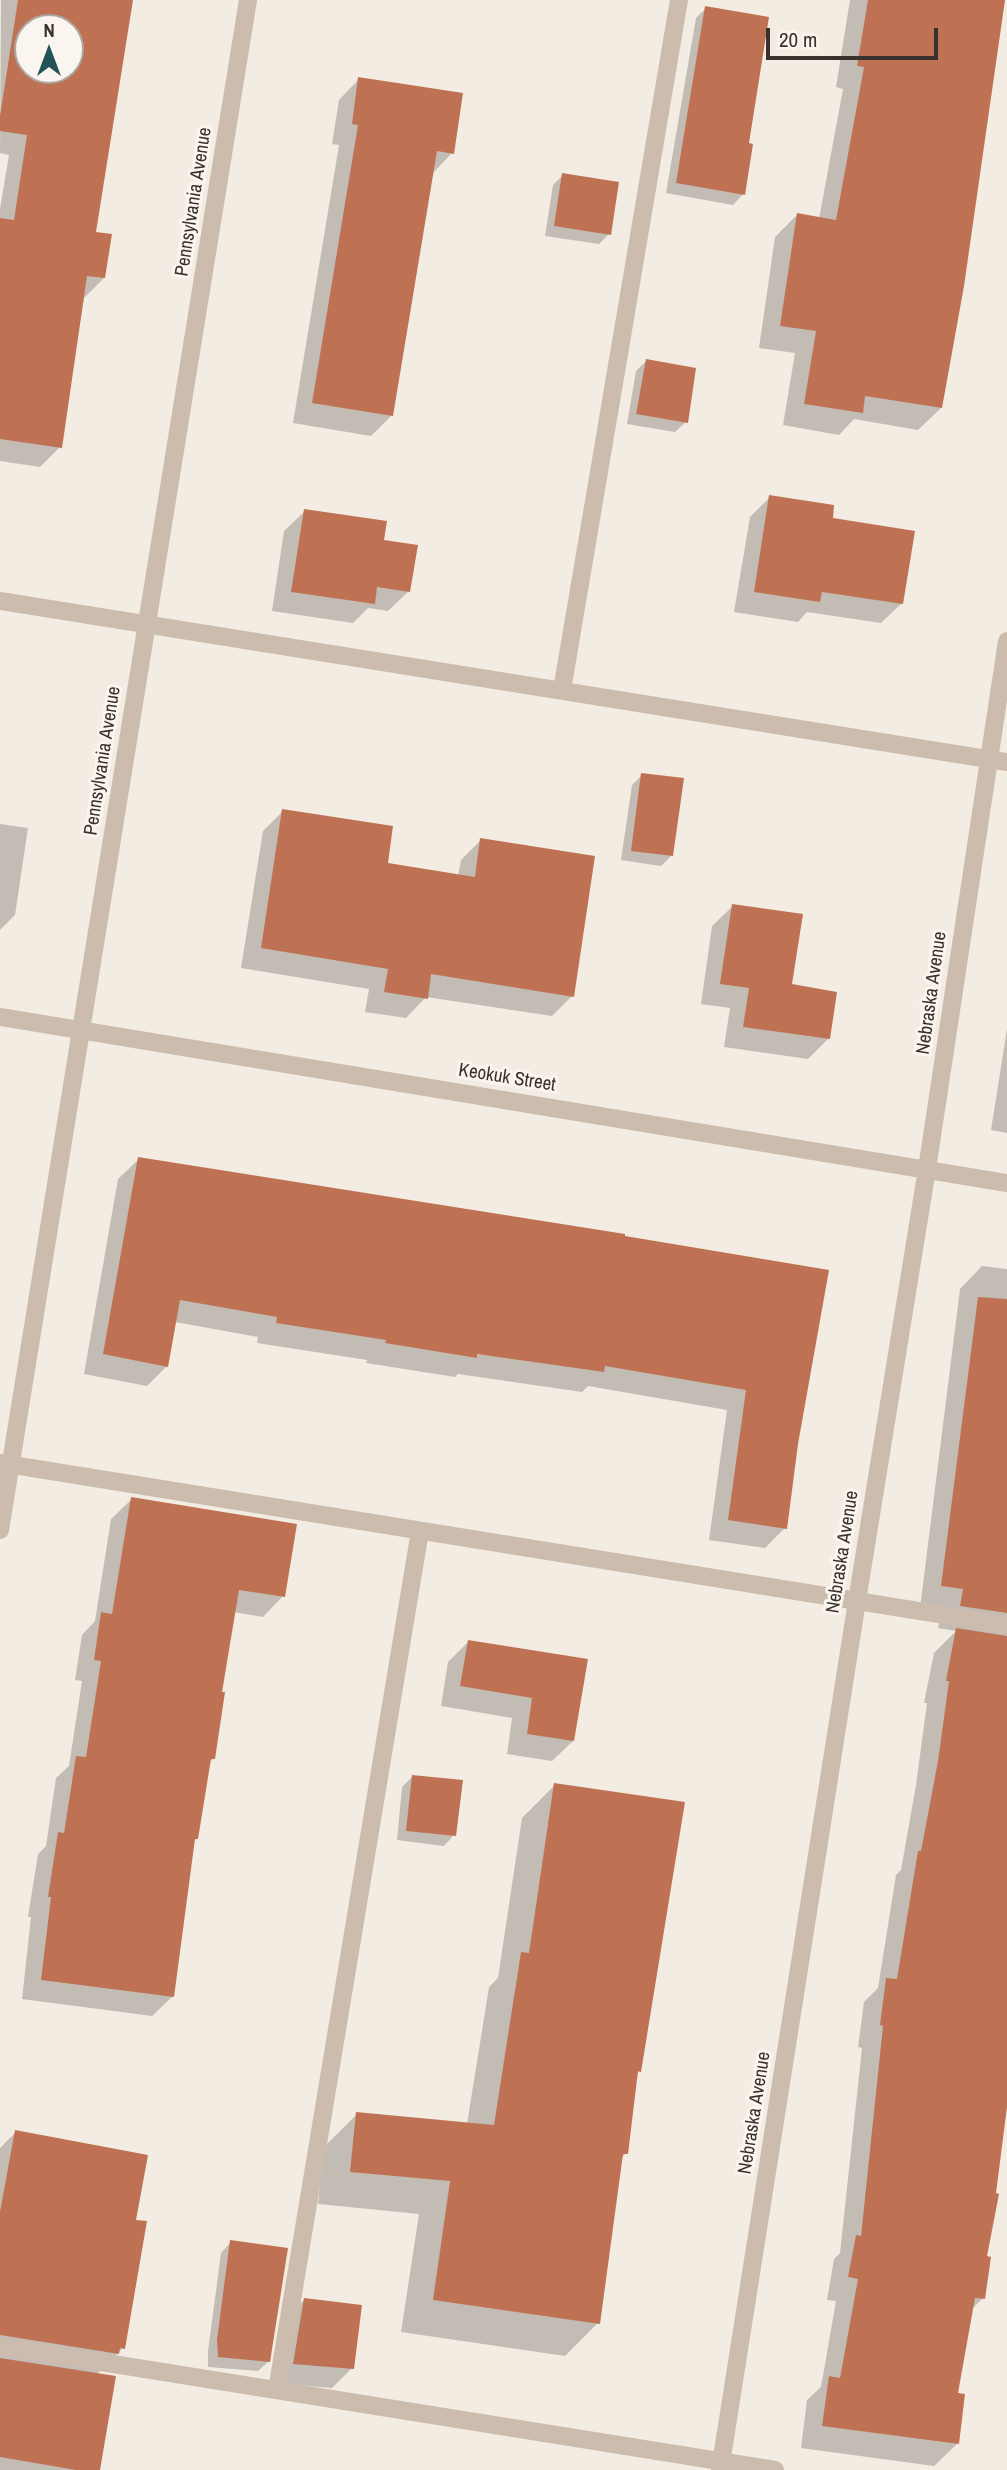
<!DOCTYPE html>
<html>
<head>
<meta charset="utf-8">
<style>
  body { margin:0 }
  #map { position:relative; width:1007px; height:2470px; overflow:hidden; background:#f3ece2; font-family:"Archivo Narrow",sans-serif }
  canvas { display:block }
  .north { position:absolute; left:14px; top:14px; width:70px; height:70px; box-sizing:border-box; background:#faf5ef; border:2px solid #ada7a1; border-radius:50%; rotate:0deg; font-size:19px; font-weight:700; line-height:28px; text-align:center; color:#3a312c }
  .north::after { content:''; display:block; margin:auto; width:24px; height:32px; background:#235359; clip-path:polygon(50% 0,100% 100%,50% 72%,0 100%) }
  .scale { position:absolute; left:766px; top:28px; width:172px; height:32px; box-sizing:border-box; border:4px solid #3a312c; border-top:0; padding-left:9px; font-size:21px; line-height:24px; white-space:nowrap; color:#3a312c; -webkit-text-stroke:5px #faf5ef; paint-order:stroke }
</style>
</head>
<body>
<div id="map">
<canvas width="1007" height="2470"></canvas>
<div class="north">N</div>
<div class="scale">20 m</div>
</div>
<script>
const g = document.querySelector('canvas').getContext('2d');
g.lineJoin = 'round';
function fill(path, color) { g.fillStyle = color; g.fill(path, 'evenodd'); }
function strokePath(path, color, width, dash) { g.strokeStyle = color; g.lineWidth = width; g.lineCap = dash ? 'butt' : 'round'; g.setLineDash(dash || []); g.stroke(path); }
function drawText(font, color, halo, rows, align = 'center') {
  g.font = font + ' "Archivo Narrow",sans-serif'; g.lineWidth = 6; g.setLineDash([]); g.textBaseline = 'middle'; g.strokeStyle = halo; g.fillStyle = color; for (const [text, x, y, turn = 0] of rows) {
    g.save(); g.translate(x, y); g.rotate((+turn || 0) * Math.PI / 180); g.textAlign = isNaN(turn) ? turn : align; if (halo) g.strokeText(text, 0, 0); g.fillText(text, 0, 0); g.restore();
  }
}
const shadow = new Path2D(`
  M1,0H131L94,233L104,278L84,298L60,447L40,467L0,461V209L9,155L0,153ZM28,28H70V70H28Z
  M850,0H1003L941,408L918,430L854,419L839,435L783,425L795,353L759,348L775,237L797,215L819,219L843,89L836,87Z
  M706,8L747,145L743,194L733,205L666,193L696,18Z
  M359,79L452,153L432,174L392,415L371,436L293,423L339,145L332,144L339,100Z
  M563,175L609,234L599,244L545,236L553,185Z
  M646,361L686,422L675,432L627,424L636,371Z
  M770,497L831,519L902,603L881,623L807,612L798,622L734,612L750,517Z
  M305,511L382,542L409,591L388,611L368,608L353,623L272,611L284,531Z
  M642,775L672,855L661,866L621,860L632,785Z
  M283,811L386,865L458,876L461,860L481,840L572,996L552,1016L426,997L406,1018L365,1012L369,989L241,968L263,831Z
  M0,824L28,828L15,915L0,930Z
  M733,906L828,1039L808,1059L724,1047L730,1008L701,1004L712,926Z
  M1007,1029V1133L991,1130Z
  M139,1159L623,1235L796,1443L785,1528L765,1548L709,1540L727,1410L588,1386L582,1392L458,1374L455,1377L366,1363L367,1360L257,1343L258,1337L175,1322L167,1366L147,1386L84,1374L118,1179Z
  M982,1266L1007,1269V2092L985,2257L983,2298L971,2310L956,2395L957,2444L934,2466L801,2448L807,2400L821,2387L836,2301L827,2300L834,2259L840,2253L862,2048L858,2047L864,2002L878,1988L896,1875L901,1870L916,1785L927,1703H924L934,1653L956,1631L938,1628L942,1611L920,1608L960,1289Z
  M132,1499L283,1596L263,1617L233,1612L213,1759L208,1763L197,1838L193,1842L173,1996L152,2016L22,1999L31,1917H28L38,1854L46,1846L56,1778L69,1766L82,1681L75,1680L82,1635L95,1621L111,1519Z
  M468,1642L586,1660L573,1741L552,1761L507,1754L512,1718L441,1706L448,1662Z
  M413,1776L454,1835L444,1846L397,1840L402,1787Z
  M555,1785L640,2071L636,2075L626,2153L621,2159L598,2323L565,2356L401,2332L419,2214L318,2204L324,2147L357,2114L467,2124L489,1987L498,1978L522,1818Z
  M16,2132L134,2221L123,2348L96,2375L98,2470H0V2148Z
  M231,2242L269,2361L258,2371L208,2367V2351L221,2253Z
  M304,2300L352,2368L332,2388L274,2383L284,2320Z`);
const building = new Path2D(`
  M18,0H133L96,232L112,234L105,278L87,276L62,448L0,439V218L14,220L27,135L0,131V116ZM28,28H70V70H28Z
  M868,0H1005L964,286L942,408L865,396L863,413L804,404L816,331L780,326L797,213L836,220L864,67L857,66Z
  M705,6L769,17L749,143L753,144L745,195L676,183Z
  M358,77L463,93L454,154L437,151L393,416L312,403L358,125L352,124Z
  M562,173L619,182L611,235L554,226Z
  M646,359L696,368L688,423L636,414Z
  M769,495L834,505L833,518L915,531L903,604L822,592L820,602L754,592Z
  M304,509L387,521L384,540L418,545L410,592L377,587L375,604L291,592Z
  M641,773L684,778L673,856L631,851Z
  M282,809L393,826L388,863L475,877L480,838L595,856L574,997L431,974L428,999L384,992L388,969L261,948Z
  M732,904L803,914L792,984L837,992L830,1039L743,1027L749,988L720,984Z
  M138,1157L625,1234V1236L829,1270L798,1444L787,1529L728,1520L746,1390L605,1366L604,1372L477,1354V1358L385,1343L386,1340L276,1323L277,1317L180,1300L168,1367L103,1354Z
  M978,1297L1007,1299V1613L960,1606L963,1589L941,1586Z
  M131,1497L297,1524L285,1597L239,1590L222,1692H225L215,1759H211L198,1839H195L174,1997L41,1980L51,1897H48L58,1832L64,1833L76,1756L86,1757L101,1661L94,1660L101,1612L112,1614Z
  M956,1628L1007,1636V2107L996,2193L999,2194L987,2256L991,2257L985,2299L975,2298L958,2393L965,2394L959,2444L822,2426L829,2376L840,2378L858,2279L848,2277L856,2235L861,2236L883,2026L880,2025L886,1978L897,1979L918,1851H921L938,1761L949,1681H946Z
  M468,1640L588,1659L574,1741L527,1734L532,1698L460,1686Z
  M412,1775L463,1780L456,1836L406,1831Z
  M554,1783L685,1802L641,2072L638,2071L628,2154H623L600,2324L433,2300L450,2181L350,2172L356,2112L494,2125L521,1952L529,1953Z
  M15,2130L148,2155L136,2220L147,2221L125,2349L120,2348L119,2354L0,2335V2212Z
  M230,2240L288,2248L270,2362L218,2357L217,2340Z
  M304,2298L362,2305L354,2369L293,2364Z
  M0,2358L116,2376L100,2470H76L0,2457Z`);
const lane = new Path2D(`
  M0,601L1007,762
  M562,690L679,0
  M0,1463L1007,1625
  M0,2346L775,2470
  M277,2390L420,1531`);
const street = new Path2D(`
  M0,1017L1007,1183
  M0,1530L248,0
  M720,2470L857,1601L927,1169L1007,641`);
const streetNames = [
  ["Pennsylvania Avenue",194,202,-81],
  ["Pennsylvania Avenue",103,761,-81],
  ["Nebraska Avenue",932,993,-82],
  ["Keokuk Street",507,1078,9],
  ["Nebraska Avenue",843,1552,-81],
  ["Nebraska Avenue",755,2113,-81]
];
fill(shadow, '#0003');
fill(building, '#bf7253');
strokePath(lane, '#cbbcae', 18);
strokePath(street, '#cbbcae', 18);
drawText('19px', '#3a312c', '#faf5ef', streetNames);
</script>
</body>
</html>
